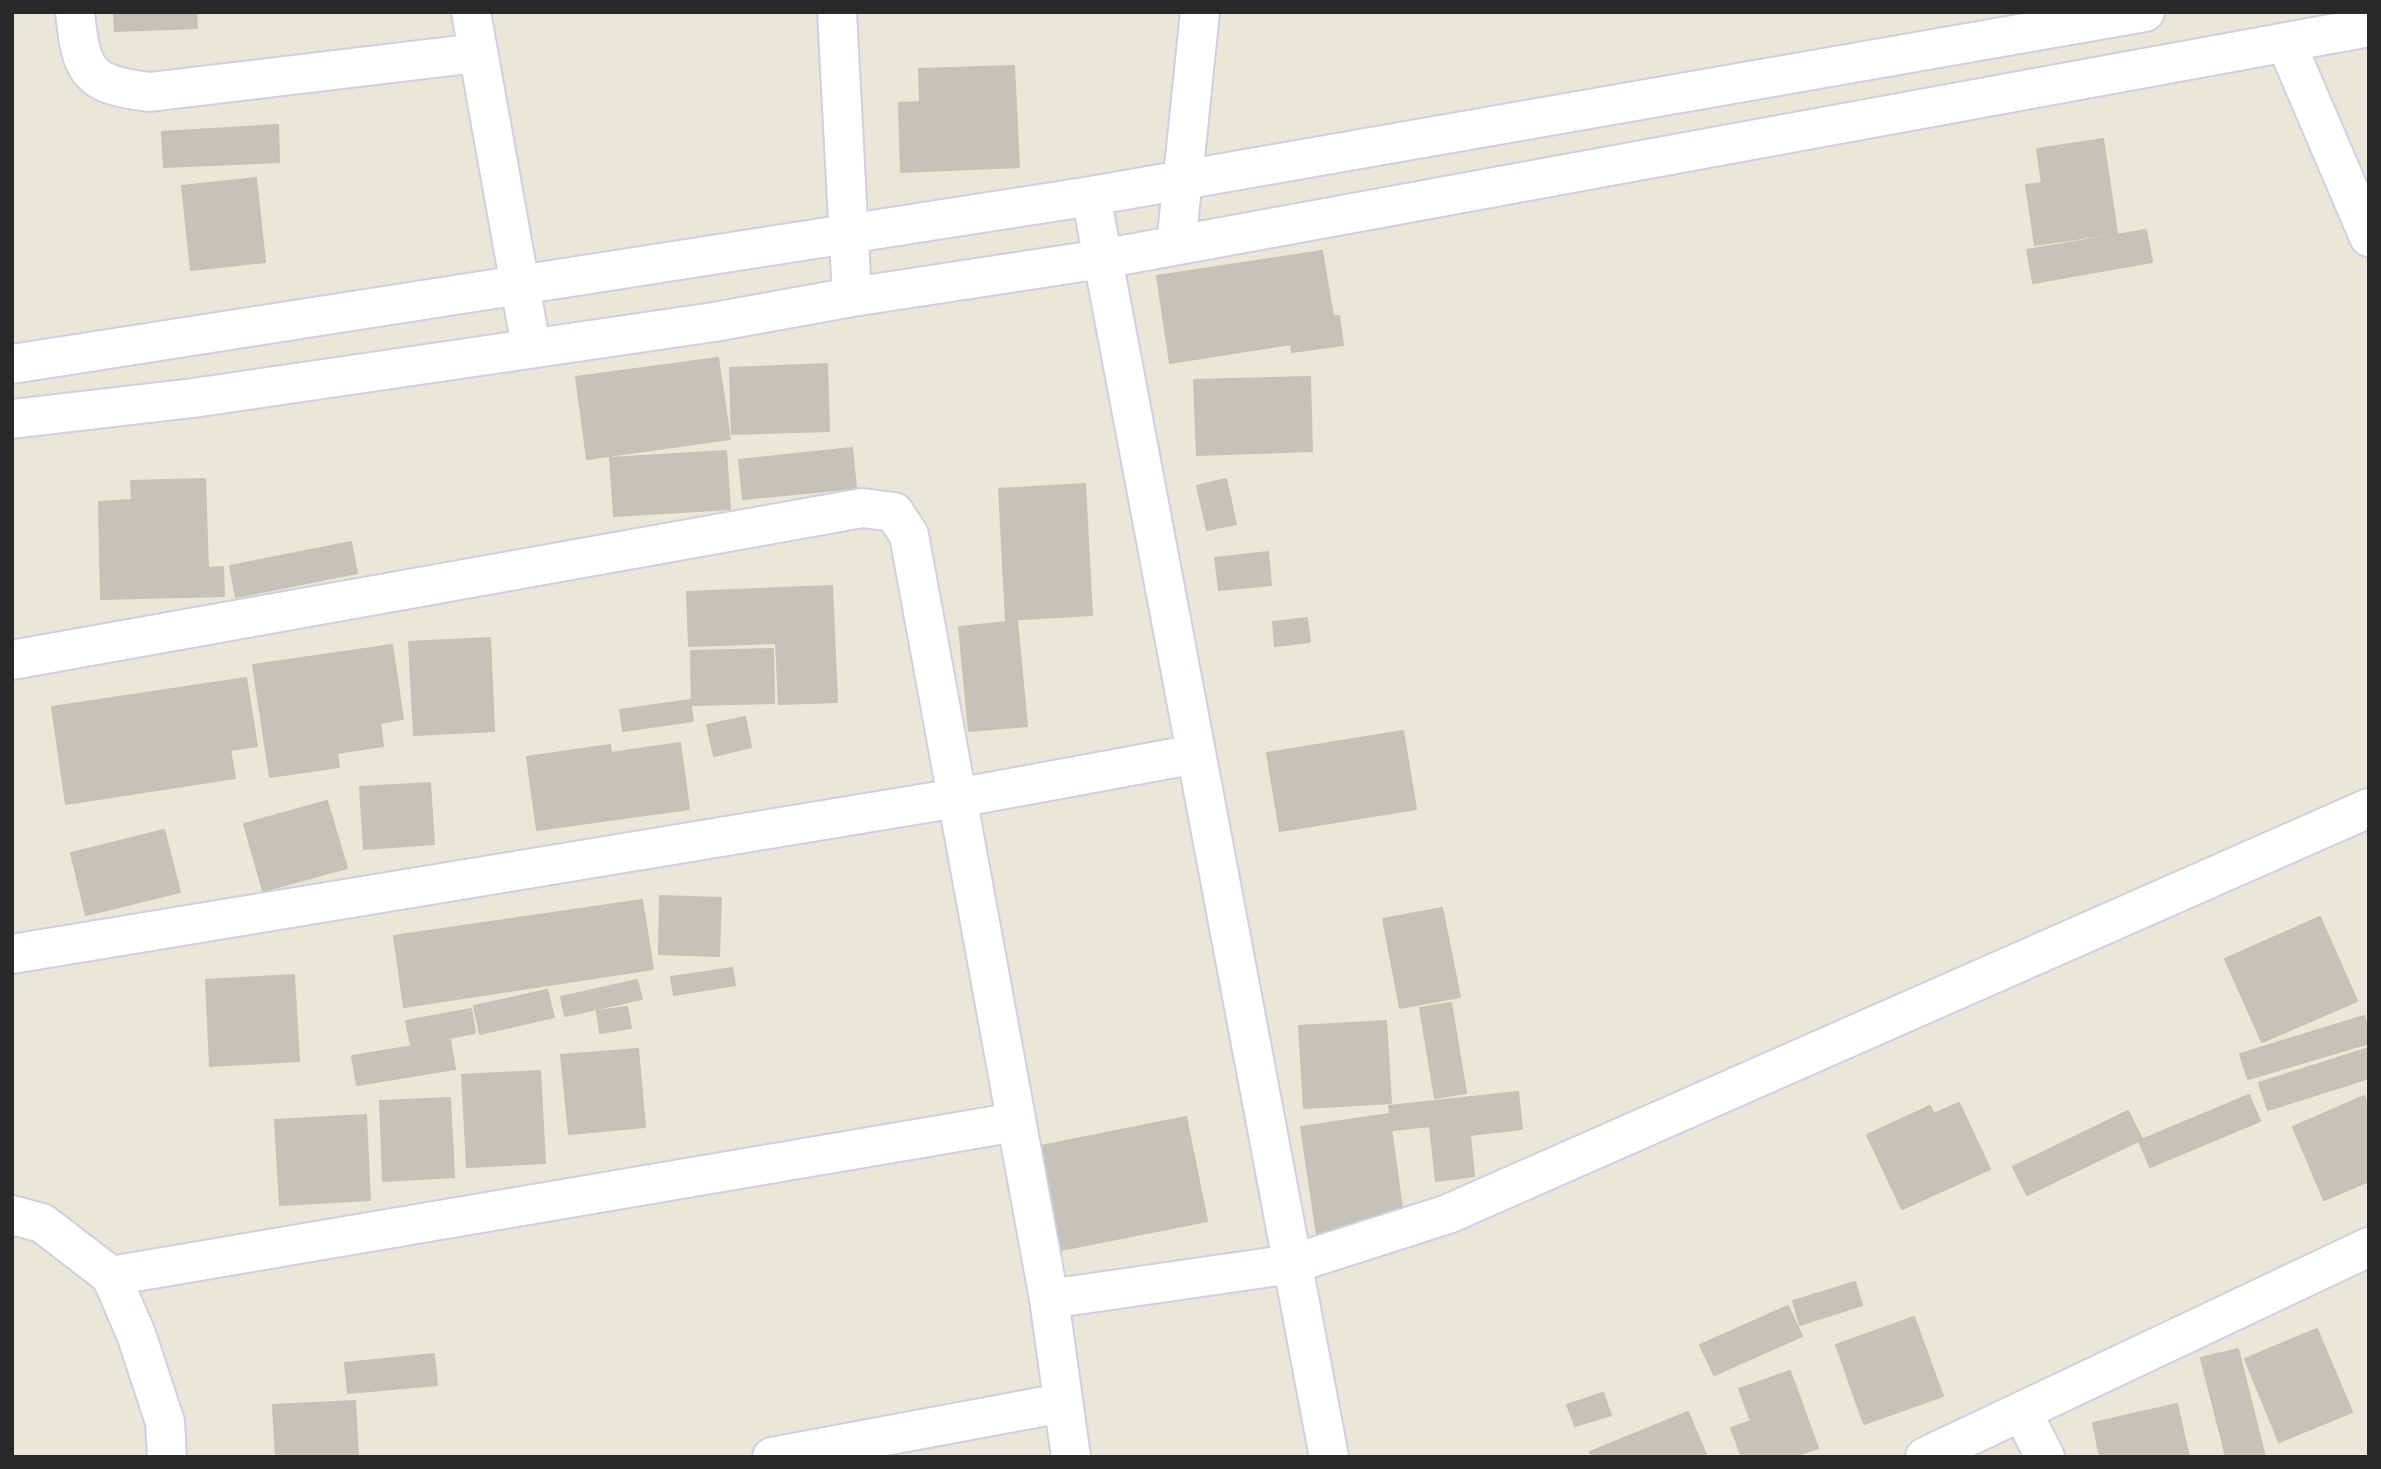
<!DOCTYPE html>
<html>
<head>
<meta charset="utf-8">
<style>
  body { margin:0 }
  #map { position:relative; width:2381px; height:1469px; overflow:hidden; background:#eae6da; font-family:Rubik,sans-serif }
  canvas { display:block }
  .frame { position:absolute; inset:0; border:14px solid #282828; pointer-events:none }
</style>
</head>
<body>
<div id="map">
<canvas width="2381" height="1469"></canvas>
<div class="frame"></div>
</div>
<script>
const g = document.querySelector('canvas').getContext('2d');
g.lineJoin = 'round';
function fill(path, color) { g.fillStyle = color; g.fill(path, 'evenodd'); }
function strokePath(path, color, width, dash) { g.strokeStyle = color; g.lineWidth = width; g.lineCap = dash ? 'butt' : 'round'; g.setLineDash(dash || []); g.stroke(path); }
const building = new Path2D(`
  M114,12H196L197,28L115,31Z
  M1014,66L1019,167L901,172L899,103L920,102L919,69Z
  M278,125L279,162L164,167L162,132Z
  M2103,139L2117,233L2035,245L2026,185L2042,183L2037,149Z
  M256,178L265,262L191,270L182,186Z
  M2146,230L2152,262L2033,283L2027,250Z
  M1322,251L1333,316H1339L1343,345L1292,352L1291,344L1170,363L1157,276Z
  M718,358L730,439L587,459L576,377Z
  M827,364L829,431L732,434L730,368Z
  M1310,377L1312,451L1197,455L1194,380Z
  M852,448L856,488L743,499L739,460Z
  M726,451L730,509L614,516L610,458Z
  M205,479L208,568L223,567L224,596L101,599L99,502L132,500L131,481Z
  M1226,479L1236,524L1207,530L1197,486Z
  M1085,484L1092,615L1006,620L999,489Z
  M351,542L357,573L236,597L230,566Z
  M1268,552L1271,585L1219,590L1215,558Z
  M832,586L837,702L779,704L776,643L689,646L687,592Z
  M1307,618L1310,642L1275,646L1273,622Z
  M1017,621L1027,726L969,731L959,627Z
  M490,638L494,731L414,735L409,642Z
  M392,645L403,719L380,723L383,746L337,753L339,767L270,777L253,665Z
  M773,649L774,703L692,705L691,651Z
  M246,678L257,746L230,750L235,778L66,804L52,707Z
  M690,700L693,721L623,731L620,710Z
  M745,717L751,747L714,756L707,725Z
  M1403,731L1416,809L1280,831L1267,753Z
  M680,743L689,809L537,830L527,757L610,745L611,753Z
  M430,783L434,844L364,849L360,787Z
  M327,801L347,868L263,891L244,824Z
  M164,830L180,892L86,915L71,853Z
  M660,896L721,898L719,956L659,954Z
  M642,900L653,969L404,1007L394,936Z
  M1442,908L1460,997L1400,1008L1383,919Z
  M2320,917L2357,1001L2262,1042L2225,959Z
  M732,968L735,985L674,995L671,977Z
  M294,975L299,1061L210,1066L206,980Z
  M637,980L642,999L565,1016L561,997Z
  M547,990L554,1017L480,1034L474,1006Z
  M1451,1003L1466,1093L1435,1098L1420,1008Z
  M627,1007L631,1028L600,1033L597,1011Z
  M471,1009L475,1033L411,1045L406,1021Z
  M2364,1016L2369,1031V1043L2248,1079L2240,1054Z
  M1386,1021L1391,1103L1304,1108L1299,1026Z
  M450,1040L455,1069L357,1085L352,1056Z
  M2369,1048V1078L2268,1110L2259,1083Z
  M638,1049L645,1127L569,1134L561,1055Z
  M540,1071L545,1163L467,1167L462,1075Z
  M1518,1092L1522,1129L1470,1135L1474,1176L1436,1181L1430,1126L1393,1130L1389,1106Z
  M2249,1095L2260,1121L2150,1167L2139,1141Z
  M2364,1096L2369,1108V1181L2324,1200L2293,1127Z
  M450,1098L454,1177L383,1181L380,1101Z
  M1959,1103L1990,1169L1902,1209L1867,1135L1930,1106L1934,1114Z
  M2128,1111L2142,1139L2027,1195L2013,1167Z
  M1389,1114L1404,1223L1317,1235L1301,1127Z
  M366,1115L370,1200L280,1205L275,1120Z
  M1186,1117L1207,1221L1051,1252L1031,1148Z
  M1855,1282L1862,1305L1800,1325L1793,1301Z
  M1788,1306L1802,1336L1714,1375L1700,1345Z
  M1914,1317L1943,1396L1864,1424L1836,1345Z
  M2317,1329L2352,1412L2279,1442L2245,1359Z
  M2238,1349L2265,1457H2226L2201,1358Z
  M434,1354L437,1385L348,1393L345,1363Z
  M1790,1371L1818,1448L1792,1457H1742L1731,1428L1751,1421L1739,1389Z
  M1603,1393L1611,1415L1575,1426L1567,1405Z
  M355,1401L358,1457H276L273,1405Z
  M2177,1404L2189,1457H2100L2093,1423Z
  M1688,1412L1707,1457H1592L1590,1452Z`);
const street = new Path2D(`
  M75,12C81,73 88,85 150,92L477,53
  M471,12L531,347
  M837,12L852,297
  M2286,43L2369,237
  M1091,196L1329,1457
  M1176,245L1200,12
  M12,364L1091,196L2145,12
  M12,419L193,398L714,322L852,297L1102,259L2369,27
  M12,660L862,508L894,512L909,535L1049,1299L1071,1457
  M12,954L957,798L1196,754
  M12,1215L42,1223L111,1276L136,1334L165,1422L167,1457
  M111,1276L1016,1122
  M1049,1299L1292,1264L1448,1214L2369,808
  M2022,1412L2045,1457
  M772,1457L1062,1403
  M1925,1457L2369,1247`);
fill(building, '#c5c2ba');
strokePath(building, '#c5c2b4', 2);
strokePath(street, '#cfcfe0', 42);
strokePath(street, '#fff', 38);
</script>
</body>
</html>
